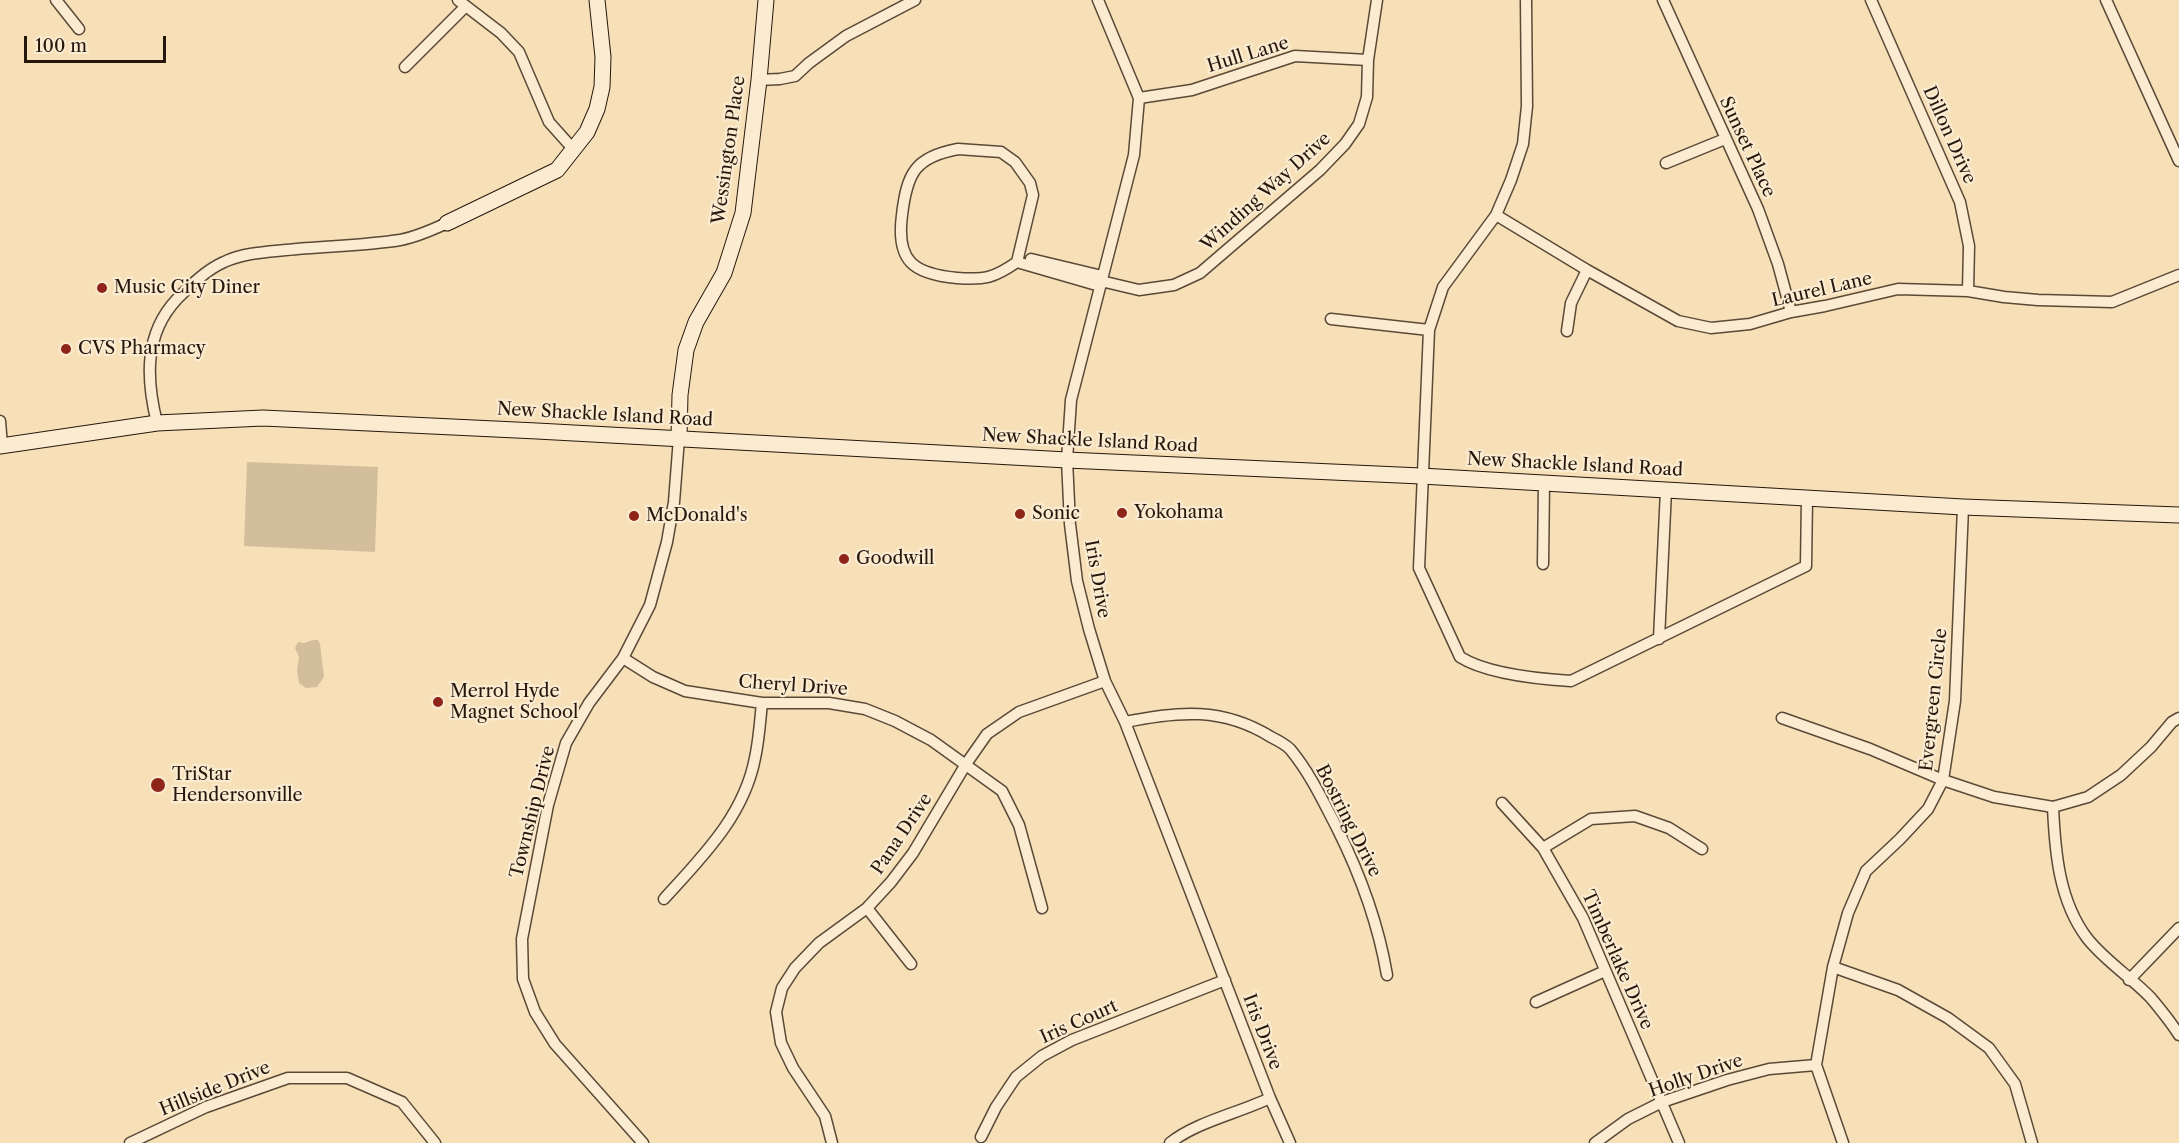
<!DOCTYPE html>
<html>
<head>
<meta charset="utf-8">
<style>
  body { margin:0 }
  #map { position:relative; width:2179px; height:1143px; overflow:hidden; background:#f7e0b8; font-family:"Libre Caslon Text",serif }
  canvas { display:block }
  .scale { position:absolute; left:24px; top:36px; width:142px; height:27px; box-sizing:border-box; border:3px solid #25170c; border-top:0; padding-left:8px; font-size:18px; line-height:21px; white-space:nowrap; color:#25170c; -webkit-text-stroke:4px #faebd1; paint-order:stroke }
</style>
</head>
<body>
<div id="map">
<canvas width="2179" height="1143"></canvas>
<div class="scale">100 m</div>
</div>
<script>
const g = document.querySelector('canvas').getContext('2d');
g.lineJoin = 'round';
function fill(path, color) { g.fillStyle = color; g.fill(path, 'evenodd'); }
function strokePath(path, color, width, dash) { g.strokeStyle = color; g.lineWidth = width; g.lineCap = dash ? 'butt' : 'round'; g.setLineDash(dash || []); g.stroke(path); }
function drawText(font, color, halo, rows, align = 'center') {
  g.font = font + ' "Libre Caslon Text",serif'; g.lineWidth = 4.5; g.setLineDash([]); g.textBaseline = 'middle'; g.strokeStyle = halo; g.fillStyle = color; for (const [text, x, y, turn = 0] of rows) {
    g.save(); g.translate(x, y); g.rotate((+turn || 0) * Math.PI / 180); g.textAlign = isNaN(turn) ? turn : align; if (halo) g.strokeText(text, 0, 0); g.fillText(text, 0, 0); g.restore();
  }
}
const green = new Path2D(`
  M247,462L378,467L375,552L244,546Z
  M313,640H318L320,644L324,677L317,687L306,688L299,683L297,671L299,657L295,648L298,642L304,643Z`);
const street = new Path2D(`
  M56,0L79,29
  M458,0L501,33L519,52L549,122L574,150
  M1098,0L1139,98L1134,155L1071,400L1067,460L1070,524L1077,581L1089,629L1105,681L1125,722L1270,1098L1290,1143
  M1526,0L1527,106L1523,144L1511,180L1496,215L1443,287L1429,330L1419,568L1460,657C1487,674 1539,679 1571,681L1806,566L1807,498
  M1663,0L1758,209L1778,264L1791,312
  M1871,0L1960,202L1969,246L1968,291
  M2106,0L2179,161
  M405,67L465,7
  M759,80L780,79L795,76L809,63L846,36L915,0
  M1139,98L1192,90L1295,56L1368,60
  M958,149L1001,152L1015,162L1030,183L1033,195L1017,262C994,278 985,280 957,278C913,274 896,261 902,215C907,173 915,157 958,149Z
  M1666,163L1725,139
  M1496,215L1587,270L1678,321L1711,328L1750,324L1791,312L1825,306L1898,289L1968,291L2004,297L2038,300L2112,302L2179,275
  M1031,259L1102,276
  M1017,262L1100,286
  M1101,281L1139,290L1174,285L1200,273L1320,170L1345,144L1359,124L1367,97L1368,60L1377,0
  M1331,319L1429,330
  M1567,331L1571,303L1587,270
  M0,421L2,446
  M157,423C146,379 144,334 177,299C191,285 206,270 224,262C243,253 265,252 286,250C323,246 363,246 400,240C416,237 432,230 447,223
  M1543,564L1544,483
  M1659,639L1666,490
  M623,658L653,677L685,691L762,703H829L865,709L895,721L931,740L1002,791L1019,825L1042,908
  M1782,718L1870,749L1943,780L1994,797L2053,807L2088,797L2121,775L2151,747L2172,722L2179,718
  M1125,722C1178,711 1223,707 1271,737C1277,740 1285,744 1290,749C1310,773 1323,801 1337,828C1361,876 1378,922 1387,975
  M1502,803L1543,848L1583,918L1679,1143
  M2053,807C2055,852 2059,901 2087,938C2105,961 2131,977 2151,998C2161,1010 2171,1022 2179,1035
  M1543,848L1591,819L1635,816L1669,828L1702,849
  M664,899C702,857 744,816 755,758C759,740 760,721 762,703
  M867,908L911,964
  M1833,967L1898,990L1948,1018L1989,1048L2015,1084L2032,1143
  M2129,980L2179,928
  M1536,1002L1605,971
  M981,1137L996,1107L1016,1077L1042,1056L1072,1040L1225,980
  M130,1143L206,1107L288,1078H347L402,1102L435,1143
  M643,1143L555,1044L535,1012L523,979L522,939L548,805L566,743L589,703L623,658L650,605L667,542L674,502L679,438
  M832,1143L825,1116L793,1068L781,1043L776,1012L782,988L795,968L819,943L867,908L891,882L913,853L966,764L987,734L1019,712L1105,681
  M1170,1143C1196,1122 1239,1113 1270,1098
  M1595,1143L1628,1119L1662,1102L1727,1080L1769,1069L1816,1065
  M1843,1143L1816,1065L1833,967L1848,913L1866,871L1900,839L1928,809L1943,780L1955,701L1963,507`);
const secondary = new Path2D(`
  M447,223L557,170L587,132L597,109L602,87L603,57L597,0
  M679,438L680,395L686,350L696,322L724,273L743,213L759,80L766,0
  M0,446L157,423L263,418L537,431L1067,460L1421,476L1963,507L2179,515`);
const markers = [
  [102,288,6,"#8f2418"],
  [66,349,6,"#8f2418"],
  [1122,513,6,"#8f2418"],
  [1020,514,6,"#8f2418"],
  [634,516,6,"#8f2418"],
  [844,559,6,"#8f2418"],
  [438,702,6,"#8f2418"],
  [158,785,8,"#8f2418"]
];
const streetNames = [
  ["Hull Lane",1248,55,-17],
  ["Dillon Drive",1949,135,66],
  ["Sunset Place",1747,147,65],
  ["Wessington Place",729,150,-82],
  ["Winding Way Drive",1266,192,-42],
  ["Laurel Lane",1822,290,-13],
  ["New Shackle Island Road",605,415,3],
  ["New Shackle Island Road",1090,441,3],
  ["New Shackle Island Road",1575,465,3],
  ["Iris Drive",1097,579,80],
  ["Cheryl Drive",793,686,4],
  ["Evergreen Circle",1934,700,-84],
  ["Township Drive",533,812,-76],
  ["Bostring Drive",1348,821,63],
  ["Pana Drive",902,834,-56],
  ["Timberlake Drive",1617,960,66],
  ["Iris Court",1079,1022,-24],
  ["Iris Drive",1262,1032,69],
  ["Holly Drive",1696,1076,-19],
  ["Hillside Drive",215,1089,-22]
];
const poiNames = [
  ["Music City Diner",114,288],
  ["CVS Pharmacy",78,349],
  ["Yokohama",1134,513],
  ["Sonic",1032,514],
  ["McDonald's",646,516],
  ["Goodwill",856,559],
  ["Merrol Hyde",450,692],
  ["Magnet School",450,713],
  ["TriStar",172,775],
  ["Hendersonville",172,796]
];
fill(green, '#d3be9b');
strokePath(street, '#5a4937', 13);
strokePath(secondary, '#25170c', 17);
strokePath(street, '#faebd1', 10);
strokePath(secondary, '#faebd1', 15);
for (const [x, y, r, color] of markers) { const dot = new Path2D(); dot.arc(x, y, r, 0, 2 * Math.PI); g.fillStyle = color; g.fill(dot); strokePath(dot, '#faebd1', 2); }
drawText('18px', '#25170c', '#faebd1', streetNames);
drawText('18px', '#25170c', '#faebd1', poiNames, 'left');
</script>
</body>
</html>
